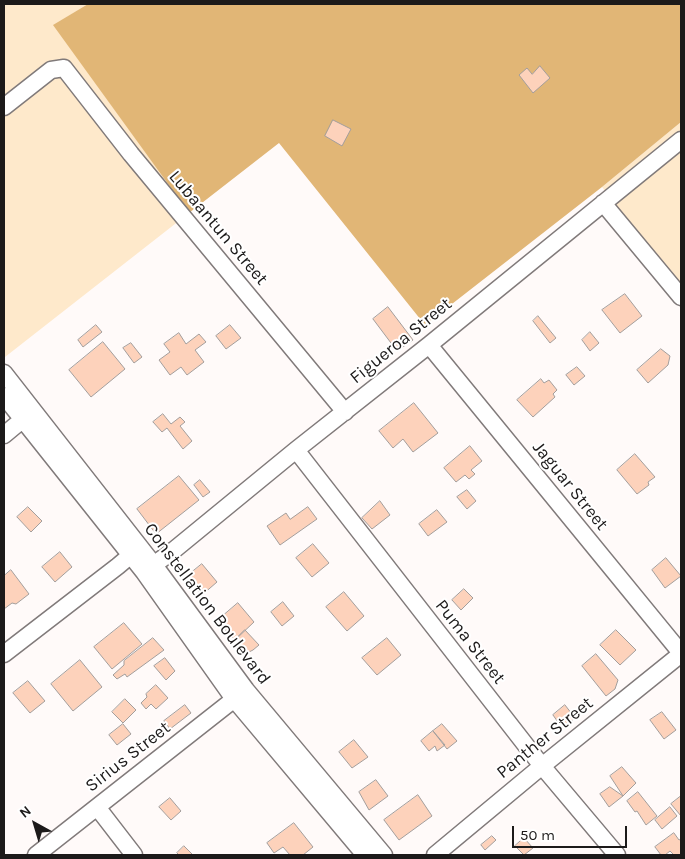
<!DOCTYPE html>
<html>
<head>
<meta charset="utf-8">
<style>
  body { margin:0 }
  #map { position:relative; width:685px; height:859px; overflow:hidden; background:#fffaf9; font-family:Karla,sans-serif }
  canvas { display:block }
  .frame { position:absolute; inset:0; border:5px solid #1c1a1a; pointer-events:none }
  .north { position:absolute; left:10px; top:799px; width:50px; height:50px; -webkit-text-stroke:4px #fff; paint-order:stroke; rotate:321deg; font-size:14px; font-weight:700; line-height:20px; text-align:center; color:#1c1a1a }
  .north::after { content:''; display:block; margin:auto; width:18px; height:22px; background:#1c1a1a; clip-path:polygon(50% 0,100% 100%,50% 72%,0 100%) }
  .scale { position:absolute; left:512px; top:826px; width:115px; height:22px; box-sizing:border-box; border:2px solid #1c1a1a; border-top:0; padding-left:6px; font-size:15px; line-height:18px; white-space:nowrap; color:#1c1a1a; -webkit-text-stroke:4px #fff; paint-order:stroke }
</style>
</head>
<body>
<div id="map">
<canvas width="685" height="859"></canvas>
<div class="frame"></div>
<div class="north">N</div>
<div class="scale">50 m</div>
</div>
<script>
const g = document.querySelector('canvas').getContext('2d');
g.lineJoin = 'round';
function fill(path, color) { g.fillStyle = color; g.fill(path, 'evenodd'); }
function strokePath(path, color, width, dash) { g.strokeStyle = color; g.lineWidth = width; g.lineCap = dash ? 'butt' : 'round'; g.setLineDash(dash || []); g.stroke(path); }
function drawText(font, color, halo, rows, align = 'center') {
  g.font = font + ' Karla,sans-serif'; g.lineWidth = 4; g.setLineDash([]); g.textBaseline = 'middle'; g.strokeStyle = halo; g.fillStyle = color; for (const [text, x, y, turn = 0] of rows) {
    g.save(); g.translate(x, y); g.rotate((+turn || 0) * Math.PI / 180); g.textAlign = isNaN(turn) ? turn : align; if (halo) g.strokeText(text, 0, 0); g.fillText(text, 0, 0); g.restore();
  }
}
const green = new Path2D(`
  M4,4H88L54,25L189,213L5,357Z
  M681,122V286L602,187Z`);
const forest = new Path2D(`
  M88,4H681V122L602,187L425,325L279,143L189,213L53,25Z`);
const building = new Path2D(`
  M540,66L550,78L533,93L519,75L527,68L532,74Z
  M333,120L351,129L342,146L325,136Z
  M625,294L642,316L620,333L602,310Z
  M388,307L413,340L397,351L373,319Z
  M538,316L556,338L550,343L533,321Z
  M96,325L102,332L83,347L78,340Z
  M230,325L241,338L226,349L216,336Z
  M590,332L599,343L590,351L582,340Z
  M179,333L186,344L199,334L206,342L195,350L204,362L187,375L181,367L170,375L159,360L170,352L164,344Z
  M103,342L125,369L91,397L69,370Z
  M131,343L142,357L134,363L123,348Z
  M661,349L670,356L668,365L648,383L637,370Z
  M577,367L585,376L574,385L566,375Z
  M541,379L544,383L549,380L557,390L553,394L555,397L533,417L517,400Z
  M414,403L438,433L413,452L403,439L393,448L379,431Z
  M163,414L171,424L180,417L185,422L180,426L192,441L183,449L167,428L162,432L153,422Z
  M470,446L482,461L471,470L475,474L469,479L465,475L456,482L444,468Z
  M635,454L655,477L648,482L649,485L637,494L617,470Z
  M179,476L199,500L156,534L137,509Z
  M200,480L210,492L203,497L194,485Z
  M467,490L476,501L467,509L457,497Z
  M380,501L390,515L372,529L362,518Z
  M28,507L42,521L31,532L17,517Z
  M308,507L317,519L280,545L267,526L286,513L290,519Z
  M437,510L447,522L428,536L419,524Z
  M313,544L329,563L312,577L296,558Z
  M60,552L72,567L55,582L42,567Z
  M666,558L681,576L665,588L652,570Z
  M202,564L217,582L202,595L186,577Z
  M11,570L29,594L16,604L12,603L4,609V576Z
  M464,589L473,598L461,610L452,600Z
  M344,592L364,616L347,631L326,607Z
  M283,602L294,616L282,626L271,612Z
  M238,603L254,622L235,640L217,621Z
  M124,623L142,644L112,669L94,647Z
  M245,630L259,645L253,650L247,653L235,640Z
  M616,630L636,650L620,665L600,645Z
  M153,638L164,650L127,677L125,674L117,679L113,675L124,665V661Z
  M387,638L401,655L377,675L362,658Z
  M596,654L618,680L615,689L606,696L582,666Z
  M165,658L175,671L166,680L154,666Z
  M80,660L102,687L73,711L51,684Z
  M28,681L45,701L30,713L13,693Z
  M156,685L168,698L156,709L151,704L146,709L141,703L147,697L146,694Z
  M125,699L136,710L123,723L112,712Z
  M185,705L191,713L170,729L164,721Z
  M565,705L575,718L562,728L553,715Z
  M662,712L676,730L664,739L650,720Z
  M123,724L131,734L117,745L109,735Z
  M442,724L457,741L447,749L433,731Z
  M433,731L445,745L437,751L435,746L429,751L421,741Z
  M354,740L368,757L352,768L339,752Z
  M622,767L636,783L623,796L610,776Z
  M376,780L388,796L369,810L359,792Z
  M610,787L623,796L609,807L600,794Z
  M638,792L657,816L646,825L637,811L635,812L627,801Z
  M418,795L432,816L399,840L384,820Z
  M681,796V816L671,804Z
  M170,798L181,811L171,820L159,807Z
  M670,807L677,816L662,829L655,820Z
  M294,823L313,847L303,855H290L283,847L274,853L267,843Z
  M674,833L679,840L681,839V855H674L670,851L665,855H661L655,847Z
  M492,836L496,840L485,850L481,845Z
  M524,838L533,848L524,855L515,846Z
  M184,846L193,855H179L177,853Z`);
const minor = new Path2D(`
  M4,107L51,70L64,68L131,154L345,412
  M603,203L681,297
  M429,345L681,653
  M4,373L154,565L246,690L384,855
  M4,396L144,572L234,699L365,855
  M4,435L22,420
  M296,450L542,766L617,855
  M144,572L174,550L296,450L429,345L681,140
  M4,654L118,566L138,549
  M97,807L134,855
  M36,855L242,693
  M435,855L542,766L681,654`);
const streetNames = [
  ["Lubaantun Street",218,228,50],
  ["Figueroa Street",401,341,-39],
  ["Jaguar Street",570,486,51],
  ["Constellation Boulevard",207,604,53],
  ["Puma Street",470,642,52],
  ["Panther Street",545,738,-39],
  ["Sirius Street",128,757,-38]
];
fill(green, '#fee9cb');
fill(forest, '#e1b676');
fill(building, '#fdd2bb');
strokePath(building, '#a39e9c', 1);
strokePath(minor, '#807a7a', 19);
strokePath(minor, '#fff', 16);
drawText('18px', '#1c1a1a', '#fff', streetNames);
</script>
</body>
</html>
